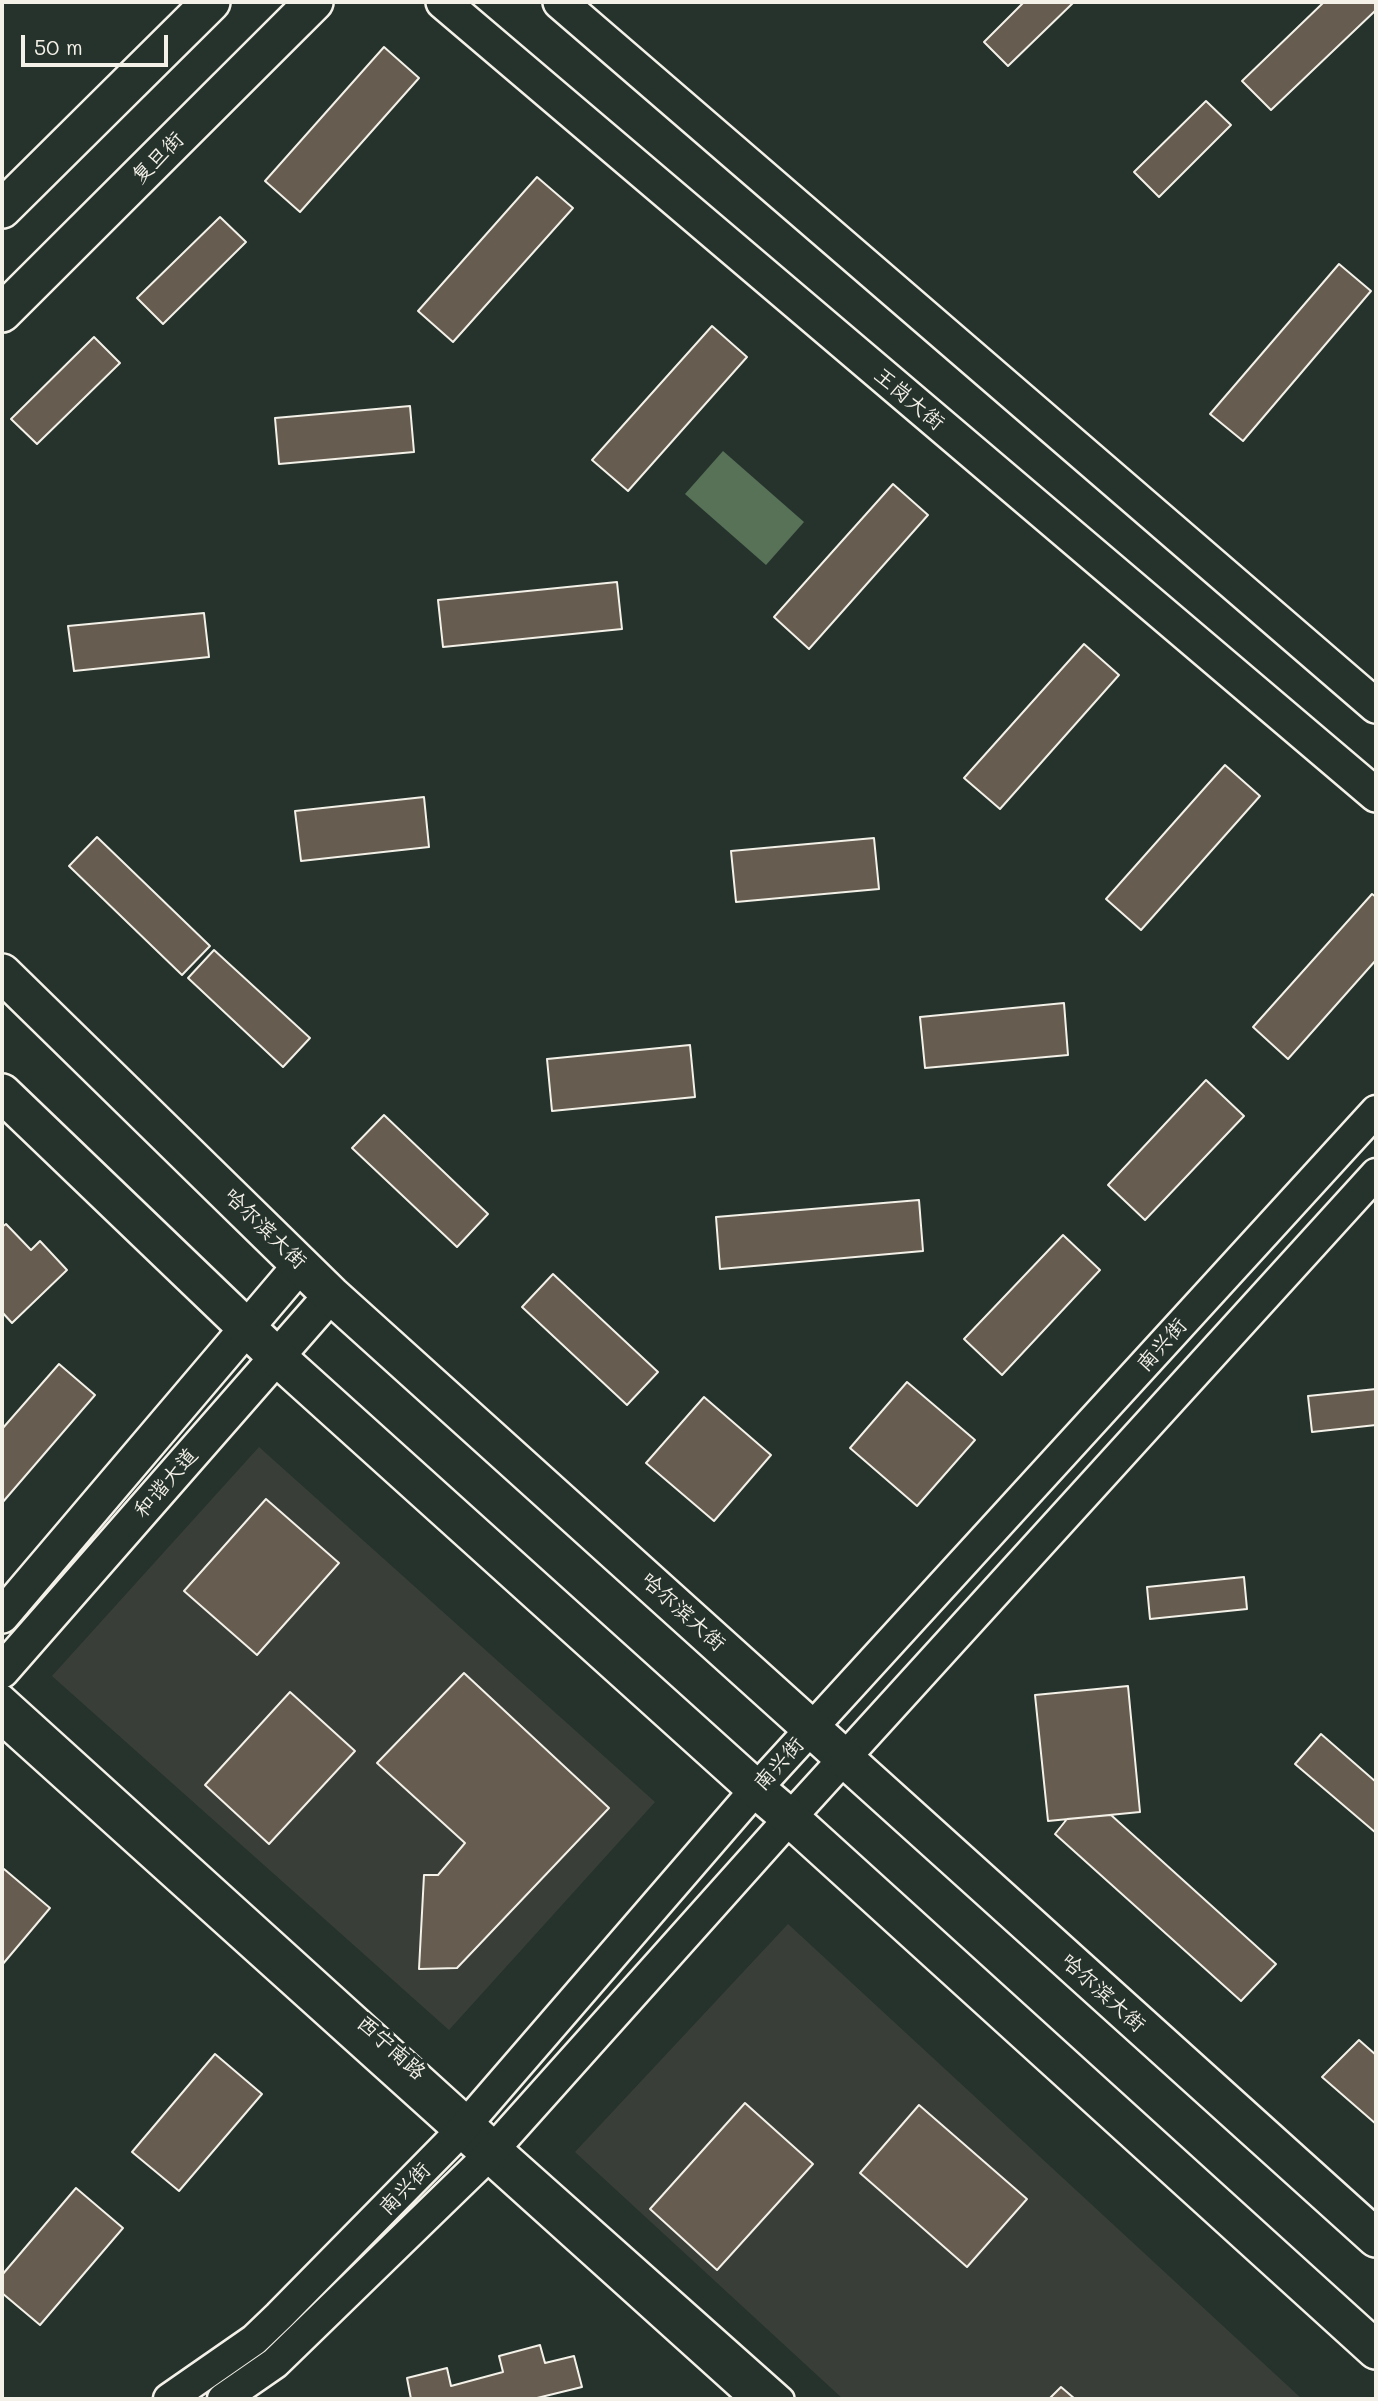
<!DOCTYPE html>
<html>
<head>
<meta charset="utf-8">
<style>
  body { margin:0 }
  #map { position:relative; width:1378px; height:2401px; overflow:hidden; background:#26332d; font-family:Mali,sans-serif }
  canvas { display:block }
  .frame { position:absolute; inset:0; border:4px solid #f4f1e8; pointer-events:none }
  .scale { position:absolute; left:21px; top:35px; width:147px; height:32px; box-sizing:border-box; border:4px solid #f4f1e8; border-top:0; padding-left:9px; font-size:21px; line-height:24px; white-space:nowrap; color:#f4f1e8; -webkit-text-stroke:5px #26332d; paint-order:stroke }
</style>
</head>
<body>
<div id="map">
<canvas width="1378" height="2401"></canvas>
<div class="frame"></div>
<div class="scale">50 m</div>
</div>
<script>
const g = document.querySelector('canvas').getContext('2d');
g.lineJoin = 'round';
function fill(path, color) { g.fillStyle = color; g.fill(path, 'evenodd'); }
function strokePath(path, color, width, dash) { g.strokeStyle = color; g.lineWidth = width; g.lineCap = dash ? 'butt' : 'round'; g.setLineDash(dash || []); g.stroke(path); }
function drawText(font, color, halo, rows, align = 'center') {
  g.font = font + ' Mali,"LXGW WenKai TC",sans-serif'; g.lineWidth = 7; g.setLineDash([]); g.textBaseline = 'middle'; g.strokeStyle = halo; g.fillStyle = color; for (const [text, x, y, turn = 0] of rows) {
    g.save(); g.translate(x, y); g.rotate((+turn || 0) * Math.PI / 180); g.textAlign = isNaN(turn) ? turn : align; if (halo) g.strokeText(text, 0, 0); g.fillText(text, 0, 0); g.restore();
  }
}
const built = new Path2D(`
  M259,1447L655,1802L449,2030L52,1676Z
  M788,1924L1302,2399H843L575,2152Z`);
const green = new Path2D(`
  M723,451L804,522L766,565L685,494Z`);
const building = new Path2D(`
  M1024,2H1074L1008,66L984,42Z
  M1324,2H1376V10L1271,110L1242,81Z
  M384,47L419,78L300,212L265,181Z
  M1206,101L1231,125L1159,197L1134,172Z
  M537,177L573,208L453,342L418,311Z
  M220,217L246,242L163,324L137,298Z
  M1339,264L1371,291L1243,441L1210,414Z
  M712,326L747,357L628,491L592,460Z
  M94,337L120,363L37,444L11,419Z
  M410,406L414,452L279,464L275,418Z
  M893,484L928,515L809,649L774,617Z
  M617,582L622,629L443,647L438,600Z
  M204,613L209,657L74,671L68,626Z
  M1084,644L1119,675L1000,809L964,778Z
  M1225,765L1260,796L1141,930L1106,899Z
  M424,797L429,847L301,861L295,811Z
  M97,837L210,946L182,975L69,866Z
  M874,838L879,889L736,902L731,851Z
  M1372,894L1376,897V960L1288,1059L1253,1027Z
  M214,950L310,1038L283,1067L188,978Z
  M1064,1003L1068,1055L925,1068L920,1017Z
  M690,1045L695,1097L552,1111L547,1059Z
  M1206,1080L1244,1116L1145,1220L1108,1185Z
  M384,1115L488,1214L457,1247L352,1148Z
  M919,1200L923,1251L720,1269L716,1217Z
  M6,1224L31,1250L40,1241L67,1270L12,1323L2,1312V1227Z
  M1063,1235L1100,1270L1002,1375L964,1339Z
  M553,1274L658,1372L627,1405L522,1307Z
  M59,1364L95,1395L2,1503V1429Z
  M907,1382L975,1440L917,1506L850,1448Z
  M1376,1389V1425L1312,1432L1308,1396Z
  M704,1397L771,1455L714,1521L646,1463Z
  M266,1499L339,1563L257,1655L184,1591Z
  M1244,1577L1247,1609L1150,1619L1147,1587Z
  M464,1673L609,1808L457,1968L419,1969L424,1875H438L465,1843L377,1763Z
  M1128,1686L1140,1812L1048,1821L1035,1695Z
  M290,1692L355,1751L269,1844L205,1785Z
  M1321,1734L1376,1782V1833L1295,1764Z
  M1111,1815L1276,1964L1241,2001L1055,1834L1067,1819Z
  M4,1869L50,1908L2,1965V1871Z
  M1359,2040L1376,2055V2124L1322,2077Z
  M215,2054L262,2094L179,2191L132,2152Z
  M745,2103L813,2164L717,2270L650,2209Z
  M919,2105L1027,2199L967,2267L860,2173Z
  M76,2188L123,2228L40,2325L2,2293V2275Z
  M540,2345L545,2363L574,2356L582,2387L533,2399H411L407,2378L447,2368L451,2386L503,2372L499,2356Z
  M1061,2387L1075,2399H1049Z`);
const minor = new Path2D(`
  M2,1696L497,2145L782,2399
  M2,1723L752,2399`);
const tertiary = new Path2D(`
  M169,2399L254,2340L279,2316L458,2134L756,1789L1376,1111
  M223,2399L275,2363L485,2159L790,1818L1376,1174`);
const secondary = new Path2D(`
  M443,2L1376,795
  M560,2L1376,706
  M2,1616L301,1264
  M2,1671L331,1295`);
const primary = new Path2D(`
  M2,209L211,2
  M2,313L314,2
  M2,973L331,1295L1376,2238
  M2,1093L277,1357L756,1789L790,1818L1376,2350`);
const streetNames = [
  ["复旦街",158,158,-45],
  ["王岗大街",909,399,40],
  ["哈尔滨大街",265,1229,44],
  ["南兴街",1162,1345,-48],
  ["和谐大道",166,1483,-49],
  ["哈尔滨大街",683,1612,42],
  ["南兴街",779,1764,-48],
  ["哈尔滨大街",1103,1993,42],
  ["西宁南路",391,2048,42],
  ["南兴街",405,2189,-46]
];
fill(built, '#393f38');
fill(green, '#587258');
fill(building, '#665c50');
strokePath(building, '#f4f1e8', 2);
strokePath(minor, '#f4f1e8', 28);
strokePath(tertiary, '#f4f1e8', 35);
strokePath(secondary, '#f4f1e8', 38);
strokePath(primary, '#f4f1e8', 42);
strokePath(minor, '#26332d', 23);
strokePath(tertiary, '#26332d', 30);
strokePath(secondary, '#26332d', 33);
strokePath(primary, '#26332d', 37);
drawText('21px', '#f4f1e8', '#26332d', streetNames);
</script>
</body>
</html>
